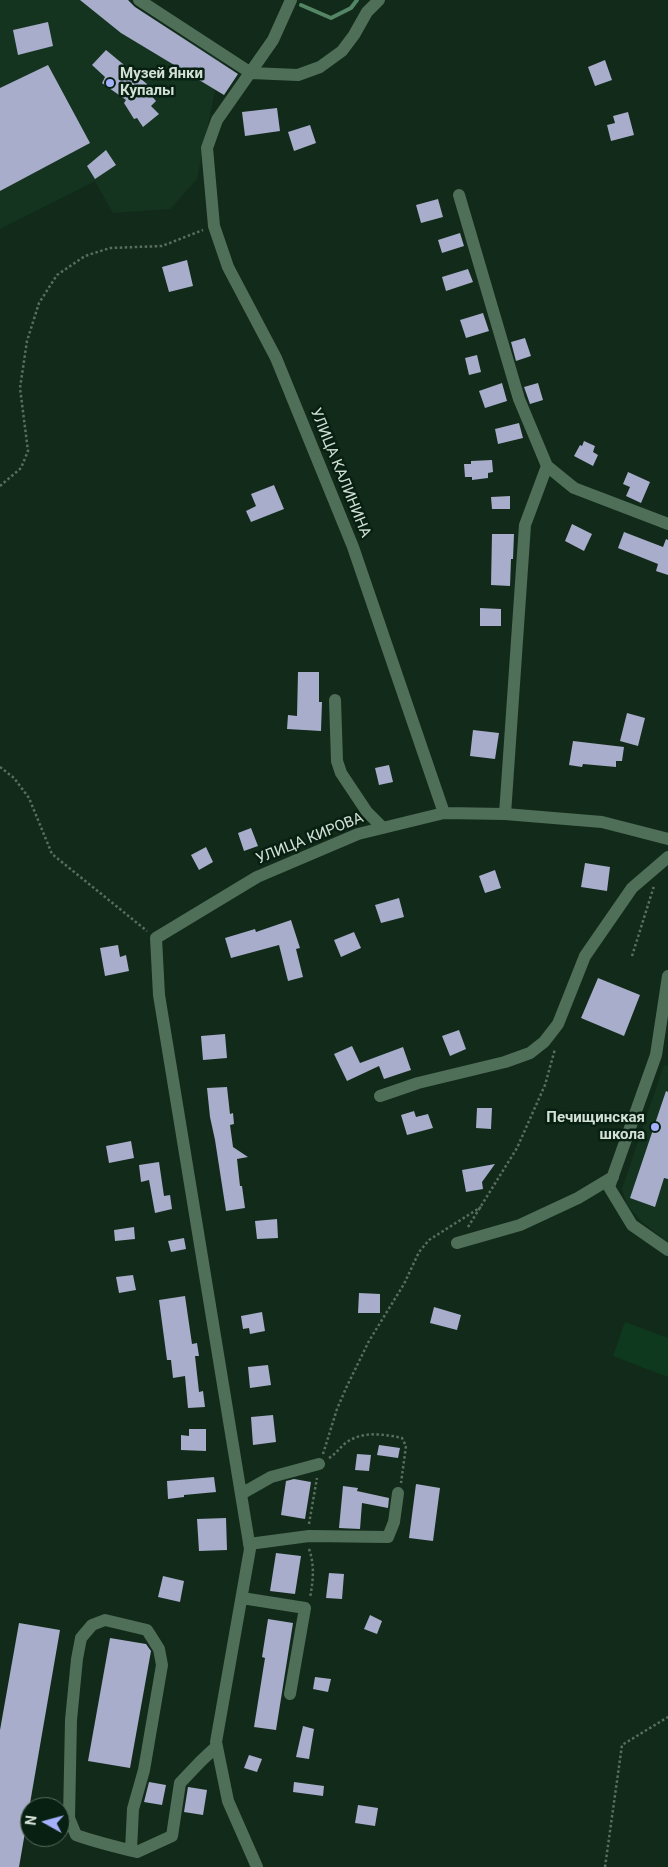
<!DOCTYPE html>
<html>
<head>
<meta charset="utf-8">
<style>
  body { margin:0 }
  #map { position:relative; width:668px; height:1867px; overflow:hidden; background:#122a1a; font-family:Roboto,sans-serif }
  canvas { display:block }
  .north { position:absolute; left:20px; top:1797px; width:50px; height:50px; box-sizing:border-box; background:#082011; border:1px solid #596d5f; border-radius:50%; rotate:277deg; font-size:14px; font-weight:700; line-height:20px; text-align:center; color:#d2e0d5 }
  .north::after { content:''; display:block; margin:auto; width:18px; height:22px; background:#a5b1fc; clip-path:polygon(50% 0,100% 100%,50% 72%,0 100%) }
</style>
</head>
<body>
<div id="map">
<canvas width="668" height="1867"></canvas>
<div class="north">N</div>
</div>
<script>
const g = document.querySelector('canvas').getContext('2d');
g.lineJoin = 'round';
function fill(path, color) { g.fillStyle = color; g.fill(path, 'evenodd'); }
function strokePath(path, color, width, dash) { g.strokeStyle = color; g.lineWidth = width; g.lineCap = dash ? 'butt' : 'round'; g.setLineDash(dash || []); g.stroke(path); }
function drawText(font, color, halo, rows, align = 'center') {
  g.font = font + ' Roboto,sans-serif'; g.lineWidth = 5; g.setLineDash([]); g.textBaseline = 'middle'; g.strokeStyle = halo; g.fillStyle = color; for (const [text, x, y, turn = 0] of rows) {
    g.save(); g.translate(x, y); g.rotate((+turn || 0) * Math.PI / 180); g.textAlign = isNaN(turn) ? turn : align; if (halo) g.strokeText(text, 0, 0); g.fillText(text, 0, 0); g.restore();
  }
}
const built = new Path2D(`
  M0,0H123L221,61L197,179L170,209L113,213L95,181L0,229Z
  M664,1065L668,1066V1242L642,1222L627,1205L622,1189Z`);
const green = new Path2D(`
  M625,1322L668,1338V1377L613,1356Z`);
const stream = new Path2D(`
  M301,5L331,18L351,8L357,0`);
const building = new Path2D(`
  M80,0H128L135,7L238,74L224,95L121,33Z
  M48,22L53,46L18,55L13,30Z
  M106,50L147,84L144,87L156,101L151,106L159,114L143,127L137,118L134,119L124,103L126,100L102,83L105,77L92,65Z
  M605,60L612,80L595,86L588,67Z
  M48,65L90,143L0,191V88Z
  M277,108L280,131L245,136L242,112Z
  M628,112L634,135L611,141L607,125L615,123L613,116Z
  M310,125L316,143L294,151L288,132Z
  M106,150L116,165L95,179L87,166Z
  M438,199L443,217L421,223L416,205Z
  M460,233L464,246L442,253L438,240Z
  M187,260L193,286L169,292L162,267Z
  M468,269L473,282L446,291L442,277Z
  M483,313L489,331L466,338L460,320Z
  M525,338L531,356L516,361L511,342Z
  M477,355L481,372L469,375L465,358Z
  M502,383L507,401L485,408L479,391Z
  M538,383L543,400L530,404L524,387Z
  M519,423L523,438L498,444L495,429Z
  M584,441L595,446L593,452L598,455L593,466L574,456L580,445L582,446Z
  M492,460L493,472L488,473V478L472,480V477H465L464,464H471V461Z
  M628,472L650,482L641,503L626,496L630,487L623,484Z
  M274,485L284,509L251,522L246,511L256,506L251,494Z
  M510,496V509H492L491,497Z
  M572,524L592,534L584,551L565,541Z
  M624,532L663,547L666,539L668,540V575L656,571L658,564L618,548Z
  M492,534H514L513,559H511L510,586L491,585Z
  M480,608L501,609V626H480Z
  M298,672H319V702H322L321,731L287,729L288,715L297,716Z
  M627,713L645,718L638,746L620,741Z
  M473,730L499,733L495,759L470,756Z
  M573,741L624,747L622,761H616V767L583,764L582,767L569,765Z
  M389,765L393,782L379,785L375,768Z
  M251,828L258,846L244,851L238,833Z
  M206,847L213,862L199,870L191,855Z
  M585,863L610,867L607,891L581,887Z
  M495,870L501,888L485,893L479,876Z
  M399,898L404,917L381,923L375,905Z
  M291,920L300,948L296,949L303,977L288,981L279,945L231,958L225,938L255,929L256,932Z
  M354,932L361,948L341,957L334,940Z
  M118,945L120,957L126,955L129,971L105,976L100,948Z
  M598,978L640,995L624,1036L581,1018Z
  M459,1030L466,1049L450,1056L442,1036Z
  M225,1034L227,1058L203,1060L201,1036Z
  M352,1046L360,1063L403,1047L411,1070L384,1079L379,1066L347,1081L334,1054Z
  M227,1087L230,1114L233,1113L234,1124L230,1125L233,1147L248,1157L237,1159L240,1186H242L245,1208L226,1211L215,1140L210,1117L207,1088Z
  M666,1091L668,1092V1179L664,1178L655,1207L630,1198Z
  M477,1108H492L491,1129L476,1128Z
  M414,1111L416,1117L428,1114L433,1128L407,1135L401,1115Z
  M131,1141L134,1158L109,1163L106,1146Z
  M159,1162L164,1196L170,1195L172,1209L155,1213L149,1180L141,1182L139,1165Z
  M495,1164L482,1182L483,1189L466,1192L462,1170Z
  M277,1219L278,1238L257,1239L255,1221Z
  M134,1227L135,1239L115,1241L114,1230Z
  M184,1238L186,1249L171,1252L168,1241Z
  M133,1275L136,1290L119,1293L116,1277Z
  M359,1293L380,1294V1313H358Z
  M185,1296L192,1344L197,1343L199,1356H195L199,1392L203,1391L205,1407L188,1408L185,1376L173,1378L171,1360H167L159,1300Z
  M434,1307L461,1315L457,1330L430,1323Z
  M262,1312L265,1331L250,1334L249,1328L243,1329L241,1316Z
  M268,1365L271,1385L250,1388L248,1367Z
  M273,1415L276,1442L253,1445L251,1417Z
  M189,1429H206V1451L181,1450V1435L189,1436Z
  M379,1445L400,1448L398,1458L377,1455Z
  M357,1454L371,1455L369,1471L355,1470Z
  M214,1477L216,1492L184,1495V1497L168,1499L167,1481Z
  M294,1479L311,1482L305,1519L281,1515L286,1481Z
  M416,1484L440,1488L433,1541L409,1538Z
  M343,1486L358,1488L357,1491L389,1498L388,1508L362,1503L360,1529L339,1528Z
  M226,1518L227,1550L199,1551L197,1519Z
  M276,1553L301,1556L295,1594L270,1591Z
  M329,1573L344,1574L342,1599L326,1598Z
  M163,1576L184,1581L180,1602L158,1597Z
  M370,1615L382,1621L377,1634L364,1629Z
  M268,1619L293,1623L276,1730L254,1727L265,1658L262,1657Z
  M19,1623L60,1630L19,1867H0V1730Z
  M110,1638L146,1644L151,1651L130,1768L88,1761Z
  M315,1677L331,1679L328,1692L313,1689Z
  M303,1726L314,1729L309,1759L296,1757Z
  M249,1755L262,1759L257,1772L244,1768Z
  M149,1782L166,1785L162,1805L144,1802Z
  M294,1782L324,1786L323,1796L293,1792Z
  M188,1787L207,1790L203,1815L184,1812Z
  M358,1805L378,1808L375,1826L355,1823Z`);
const path = new Path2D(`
  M0,486L21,468L28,451L20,388L27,341L39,303L57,275L85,256L110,248L162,246L203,230
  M0,767L14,778L29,798L52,854L147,931
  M632,956L654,886
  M468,1227L517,1148L545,1085L555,1049
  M323,1454L337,1409L347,1386L369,1341L404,1284L419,1252L429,1240L481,1207
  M329,1458C336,1454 340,1447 347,1442C363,1431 384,1434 402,1438L406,1446L401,1483
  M309,1524L317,1478
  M309,1549C315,1566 313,1581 310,1598
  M605,1867L622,1745L668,1717`);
const minor = new Path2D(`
  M139,0L251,73L298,75L320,67L342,51L354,35L367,12L379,0
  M291,0L273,40L217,120L207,148L214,226L228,267L276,358L353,547L444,813
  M459,195L519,399L547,466L525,525L505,814
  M547,466L574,488L668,524
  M335,700L337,761L341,773L367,812L383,828
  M668,976L656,1055L609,1187L632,1225L668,1250
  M380,1096L418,1083L505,1062L530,1053L544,1042L558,1024L585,956L632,888L668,857
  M457,1243L520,1225L578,1198L613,1177
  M241,1494L271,1477L319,1464
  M249,1544L309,1536L388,1537L394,1522L398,1493
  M242,1598L305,1608L290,1694
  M131,1850L133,1809L144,1770L162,1665L159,1649L147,1630L105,1620L92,1625L81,1638L77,1659L71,1720L69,1818L76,1835C96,1842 116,1847 137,1852L172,1836L180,1783L201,1761L217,1746
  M257,1867L228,1801L216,1742L250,1549L159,995L156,938L257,877L358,834L444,813L505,814L602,822L668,839`);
const markers = [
  [110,83,5,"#a5b1fc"],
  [655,1127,5,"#a5b1fc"]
];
const poiNames = [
  ["Музей Янки",120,74],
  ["Купалы",120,91],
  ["Печищинская",645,1118,"right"],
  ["школа",645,1135,"right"]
];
const streetNames = [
  ["УЛИЦА КАЛИНИНА",340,473,68],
  ["УЛИЦА КИРОВА",310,839,-22]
];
fill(built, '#153420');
fill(green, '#0e391f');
strokePath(stream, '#548666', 4);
fill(building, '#a7adca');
strokePath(path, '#5a6e60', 2.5, [2.5, 2.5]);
strokePath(minor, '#4f6f58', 12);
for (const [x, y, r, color] of markers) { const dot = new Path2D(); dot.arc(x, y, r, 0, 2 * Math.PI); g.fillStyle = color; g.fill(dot); strokePath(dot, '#082011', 2); }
drawText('bold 15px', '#d2e0d5', '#082011', poiNames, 'left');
drawText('15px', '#d2e0d5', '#082011', streetNames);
</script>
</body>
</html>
